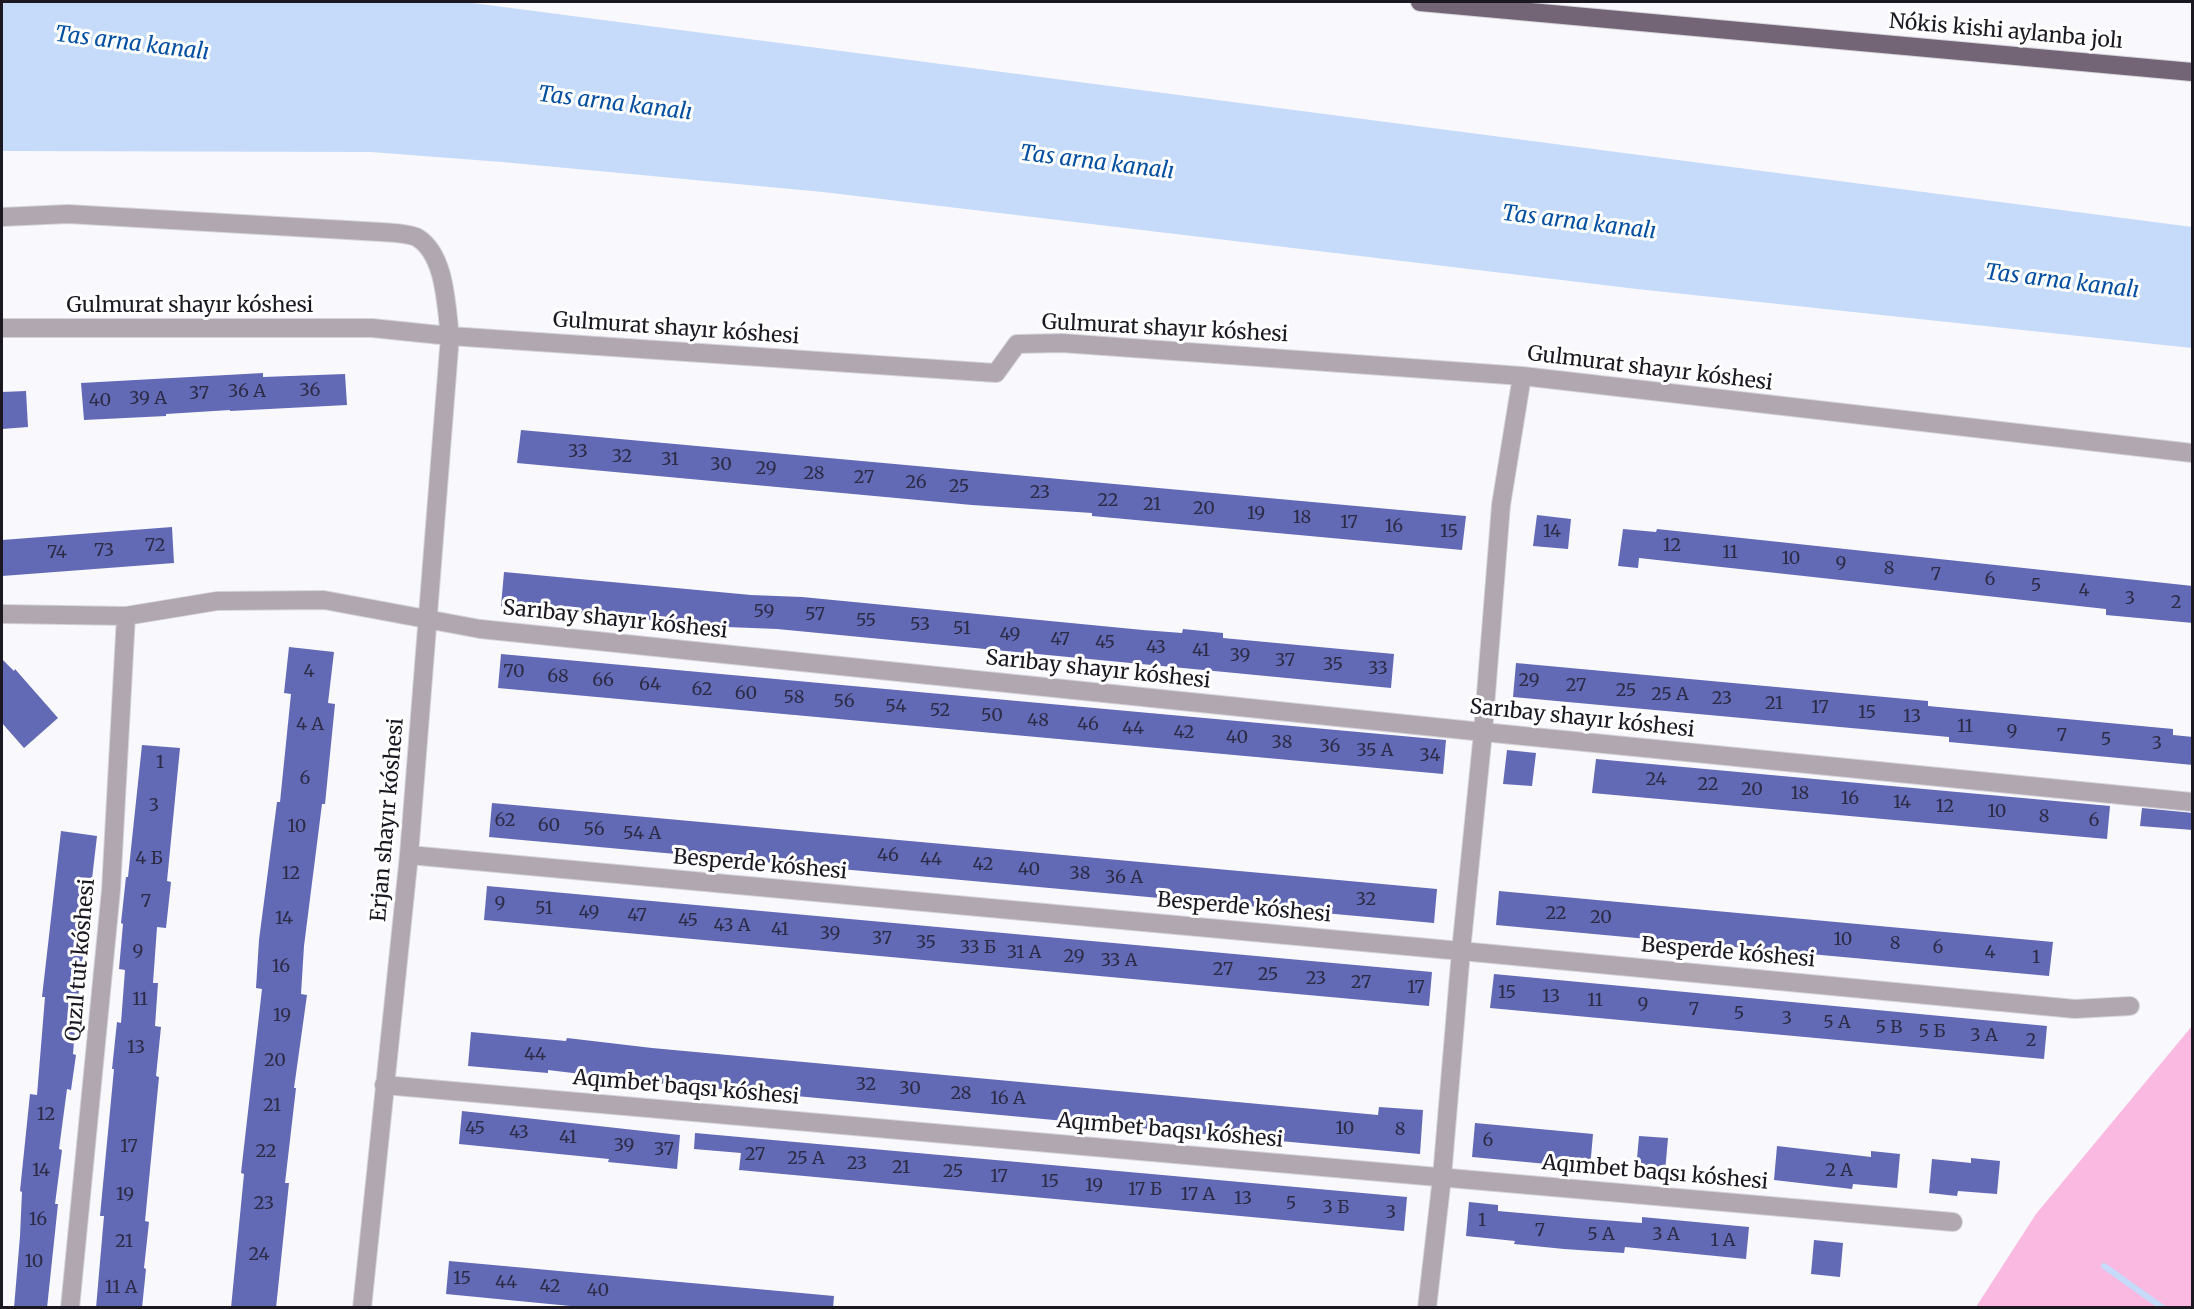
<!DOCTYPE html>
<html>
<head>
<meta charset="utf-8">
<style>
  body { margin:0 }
  #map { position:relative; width:2194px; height:1309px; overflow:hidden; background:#f9f8fd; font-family:Merriweather,serif }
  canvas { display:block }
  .frame { position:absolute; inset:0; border:3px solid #1b1822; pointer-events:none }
</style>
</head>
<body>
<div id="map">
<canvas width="2194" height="1309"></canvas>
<div class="frame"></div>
</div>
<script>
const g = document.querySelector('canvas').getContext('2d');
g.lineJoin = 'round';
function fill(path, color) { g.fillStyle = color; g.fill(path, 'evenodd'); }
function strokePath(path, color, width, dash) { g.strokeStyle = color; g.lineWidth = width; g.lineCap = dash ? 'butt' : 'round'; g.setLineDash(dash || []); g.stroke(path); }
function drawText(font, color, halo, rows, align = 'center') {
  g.font = font + ' Merriweather,serif'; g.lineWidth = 6; g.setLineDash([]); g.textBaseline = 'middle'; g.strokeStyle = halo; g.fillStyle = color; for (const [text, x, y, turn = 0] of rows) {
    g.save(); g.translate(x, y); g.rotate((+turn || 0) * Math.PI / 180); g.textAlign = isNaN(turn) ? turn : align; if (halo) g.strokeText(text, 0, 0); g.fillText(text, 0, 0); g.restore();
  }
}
const green = new Path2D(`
  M2192,1026V1307H1976L2036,1214Z`);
const water = new Path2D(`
  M2,2H465L2192,227V348L1637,289L823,192L502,162L371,152L2,151Z`);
const stream = new Path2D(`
  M2104,1266L2163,1308`);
const building = new Path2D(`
  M263,373V377L345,374L347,405L230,411V410L166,414V416L84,420L81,383Z
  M26,391L28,427L2,429V392Z
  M521,430L1466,516L1462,550L1092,516V513L972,505L517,463Z
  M1537,515L1571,519L1568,549L1533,546Z
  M172,527L174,563L2,576V540Z
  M1623,529L1656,532L1657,529L2193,586V623L2106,615V609L1639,558L1638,568L1618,566Z
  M504,572L751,595L802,597L1143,630L1182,633L1183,629L1223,633V638L1394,654L1391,688L777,629L727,627L501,606Z
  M289,647L334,652L328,703L335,704L325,804H322L304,946L301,994L307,995L294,1088H296L285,1183H289L276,1308H231L244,1174L241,1173L262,989L256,988L259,940L277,802H280L291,694L284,693Z
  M501,654L1446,740L1443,774L498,688Z
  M2,659L14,671L15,669L58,718L24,748L2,723Z
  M1516,663L1928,701V706L2173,729V735L2193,737V765L1949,742V737L1513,697Z
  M142,745L180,748L167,881L171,882L166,928L157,927L153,983H158L155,1026L161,1027L156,1076L159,1077L145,1221L149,1222L144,1268L146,1269L142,1308H96L104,1216H100L114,1069H112L117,1022L121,1023L125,970L119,969L123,924L121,923L126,877H128Z
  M1507,750L1536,753L1532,786L1503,784Z
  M1596,759L2110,806L2107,839L1592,793Z
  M492,803L1437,889L1434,923L489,837Z
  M2142,808L2193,813V830L2140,826Z
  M61,831L97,836L76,1016L73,1054L76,1055L71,1090L67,1089L59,1149L62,1150L55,1204H58L47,1308H14L20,1236L22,1192L20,1191L30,1094L37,1095L45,997H42Z
  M487,886L1432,972L1429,1006L484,920Z
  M1499,891L2053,942L2049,976L1496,925Z
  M1494,974L2047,1026L2044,1059L1490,1008Z
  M471,1032L566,1041L567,1038L652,1048L1378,1115L1379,1107L1423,1110L1420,1154L656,1083L548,1070V1073L468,1066Z
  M462,1111L680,1135L677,1169L608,1162L609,1159L459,1144Z
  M1475,1123L1593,1134L1590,1168L1472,1157Z
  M695,1133L1407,1197L1404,1231L739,1170L741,1153L694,1149Z
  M1639,1136L1668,1138L1665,1172L1636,1170Z
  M1777,1146L1871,1157V1151L1900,1154L1897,1188L1853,1184L1852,1189L1774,1180Z
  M1971,1158L2000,1161L1997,1194L1958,1191L1957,1196L1929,1193L1932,1159L1971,1163Z
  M1469,1202L1498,1205V1211L1577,1218L1642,1223V1217L1749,1227L1746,1259L1625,1247L1624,1253L1564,1249L1514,1244L1515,1241L1466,1236Z
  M1814,1240L1843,1243L1840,1277L1811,1274Z
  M449,1261L834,1296L833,1308H591L446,1294Z`);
const minor = new Path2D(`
  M2,217L68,214L381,232C391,233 409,233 418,238C446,256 446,307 450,336L409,855L362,1308
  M2,328H372L450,336L996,373L1017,344L1062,343L1522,376L2192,453
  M2,614L126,616L217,601L324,600L480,629L1483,732L2192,802
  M409,855L1461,951L2075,1009L2130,1006
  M384,1085L1953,1222
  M70,1308L111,890L126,616
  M1427,1308L1442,1177L1461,951L1483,732L1501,505L1522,376`);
const major = new Path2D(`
  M1420,2L2192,72`);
const numberNames = [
  ["36",310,391],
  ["36 А",247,392],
  ["37",199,394],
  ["39 А",148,399],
  ["40",100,401],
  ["33",578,452],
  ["32",622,457],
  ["31",670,460],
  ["30",721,465],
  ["29",766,469],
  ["28",814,474],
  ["27",864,478],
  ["26",916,483],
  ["25",959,487],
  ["23",1040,493],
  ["22",1108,501],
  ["21",1152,505],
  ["20",1204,509],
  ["19",1256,514],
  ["18",1302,518],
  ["17",1349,523],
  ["16",1394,527],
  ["15",1449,532],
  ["14",1552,532],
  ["72",155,546],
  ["12",1672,546],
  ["73",104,551],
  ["74",57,553],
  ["11",1730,553],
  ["10",1791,559],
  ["9",1841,564],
  ["8",1889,569],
  ["7",1936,575],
  ["6",1990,580],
  ["5",2036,586],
  ["4",2084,591],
  ["3",2130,599],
  ["2",2176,603],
  ["59",764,612],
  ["57",815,615],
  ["55",866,621],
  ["53",920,625],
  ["51",962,629],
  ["49",1010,635],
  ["47",1060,640],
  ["45",1105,643],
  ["43",1156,648],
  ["41",1201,651],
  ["39",1240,656],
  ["37",1285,661],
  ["35",1333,665],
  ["33",1378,669],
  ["4",309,672],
  ["70",514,672],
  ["68",558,677],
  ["66",603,681],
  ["29",1529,681],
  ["64",650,685],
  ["27",1576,686],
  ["62",702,690],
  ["25",1626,691],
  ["60",746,694],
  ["25 А",1670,695],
  ["58",794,698],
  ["23",1722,699],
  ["56",844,702],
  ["21",1774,704],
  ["54",896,707],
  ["17",1820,708],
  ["52",940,711],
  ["15",1867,713],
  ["50",992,716],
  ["13",1912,717],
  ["48",1038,721],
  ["4 А",310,725],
  ["46",1088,725],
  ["11",1965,727],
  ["44",1133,729],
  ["9",2012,732],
  ["42",1184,733],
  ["7",2062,736],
  ["40",1237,738],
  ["5",2106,740],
  ["38",1282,743],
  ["3",2157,744],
  ["36",1330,747],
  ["35 А",1375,751],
  ["34",1430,756],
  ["1",160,763],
  ["6",305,779],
  ["24",1656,780],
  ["22",1708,785],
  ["20",1752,790],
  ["18",1800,794],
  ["16",1850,799],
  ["14",1902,803],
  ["3",154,806],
  ["12",1945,807],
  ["10",1997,812],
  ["8",2044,817],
  ["62",505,821],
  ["6",2094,821],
  ["60",549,826],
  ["10",297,827],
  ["56",594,830],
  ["54 А",642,834],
  ["46",888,856],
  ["4 Б",149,859],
  ["44",931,860],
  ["42",983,865],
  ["40",1029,870],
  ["12",291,874],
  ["38",1080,874],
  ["36 А",1124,878],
  ["32",1366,900],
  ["7",146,902],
  ["9",500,904],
  ["51",544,909],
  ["49",589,913],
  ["22",1556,914],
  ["47",637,916],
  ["20",1601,918],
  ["14",284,919],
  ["45",688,921],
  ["43 А",732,926],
  ["41",780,930],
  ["39",830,934],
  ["37",882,939],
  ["10",1843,940],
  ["35",926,943],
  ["8",1895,944],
  ["33 Б",978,948],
  ["6",1938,948],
  ["9",138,952],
  ["31 А",1024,953],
  ["4",1990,953],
  ["29",1074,957],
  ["1",2036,958],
  ["33 А",1119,961],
  ["16",281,967],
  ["27",1223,970],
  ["25",1268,975],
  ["23",1316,979],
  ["27",1361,983],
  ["17",1416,988],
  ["15",1507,993],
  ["13",1551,997],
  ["11",140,1000],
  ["11",1595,1001],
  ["9",1643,1005],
  ["7",1694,1010],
  ["5",1739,1014],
  ["19",282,1016],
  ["3",1787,1019],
  ["5 А",1837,1023],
  ["5 В",1889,1028],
  ["5 Б",1932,1032],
  ["3 А",1984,1036],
  ["2",2031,1041],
  ["13",136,1048],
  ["44",535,1055],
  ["20",275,1061],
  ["32",866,1085],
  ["30",910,1089],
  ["28",961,1094],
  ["16 А",1008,1099],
  ["21",272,1106],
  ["12",46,1115],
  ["45",475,1129],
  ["10",1345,1129],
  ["8",1400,1130],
  ["43",519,1133],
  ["41",568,1138],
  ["6",1488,1141],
  ["39",624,1146],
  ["17",129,1147],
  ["37",664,1150],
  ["22",266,1152],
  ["27",755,1155],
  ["25 А",806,1159],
  ["23",857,1164],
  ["21",901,1168],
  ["14",41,1171],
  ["2 А",1839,1171],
  ["25",953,1172],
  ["17",999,1177],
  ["15",1050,1182],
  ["19",1094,1186],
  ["17 Б",1145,1190],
  ["19",125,1195],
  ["17 А",1198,1195],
  ["13",1243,1199],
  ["23",264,1204],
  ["5",1291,1204],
  ["3 Б",1336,1208],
  ["3",1391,1213],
  ["16",38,1220],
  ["1",1482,1221],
  ["7",1540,1231],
  ["5 А",1601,1235],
  ["3 А",1666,1235],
  ["1 А",1723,1241],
  ["21",124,1242],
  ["24",259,1255],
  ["10",34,1262],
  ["15",462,1279],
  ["44",506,1283],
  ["42",550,1287],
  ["11 А",121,1288],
  ["40",598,1291]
];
const streetNames = [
  ["Nókis kishi aylanba jolı",2006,32,5],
  ["Gulmurat shayır kóshesi",190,306],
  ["Gulmurat shayır kóshesi",676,329,4],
  ["Gulmurat shayır kóshesi",1165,329,3],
  ["Gulmurat shayır kóshesi",1650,369,7],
  ["Sarıbay shayır kóshesi",615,620,6],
  ["Sarıbay shayır kóshesi",1098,670,6],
  ["Sarıbay shayır kóshesi",1582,719,6],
  ["Erjan shayır kóshesi",388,820,-85],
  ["Besperde kóshesi",760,865,5],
  ["Besperde kóshesi",1244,908,5],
  ["Besperde kóshesi",1728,953,5],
  ["Qızıl tut kóshesi",81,960,-85],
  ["Aqımbet baqsı kóshesi",686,1088,5],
  ["Aqımbet baqsı kóshesi",1170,1131,5],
  ["Aqımbet baqsı kóshesi",1655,1173,5]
];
const waterNames = [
  ["Tas arna kanalı",132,44,7],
  ["Tas arna kanalı",615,104,7],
  ["Tas arna kanalı",1097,163,7],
  ["Tas arna kanalı",1579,223,7],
  ["Tas arna kanalı",2062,282,7]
];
fill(green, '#f9b9e0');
fill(water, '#c6dbf9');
strokePath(stream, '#c6dbf9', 6);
fill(building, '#6269b5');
strokePath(minor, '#d5d4da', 20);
strokePath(major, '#d5d4da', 20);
strokePath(minor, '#b0a7b1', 18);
strokePath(major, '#736576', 18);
drawText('18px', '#2d2c47', null, numberNames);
drawText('21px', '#1b1822', '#fff', streetNames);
drawText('italic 22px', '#0650a2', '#fff', waterNames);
</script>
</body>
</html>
